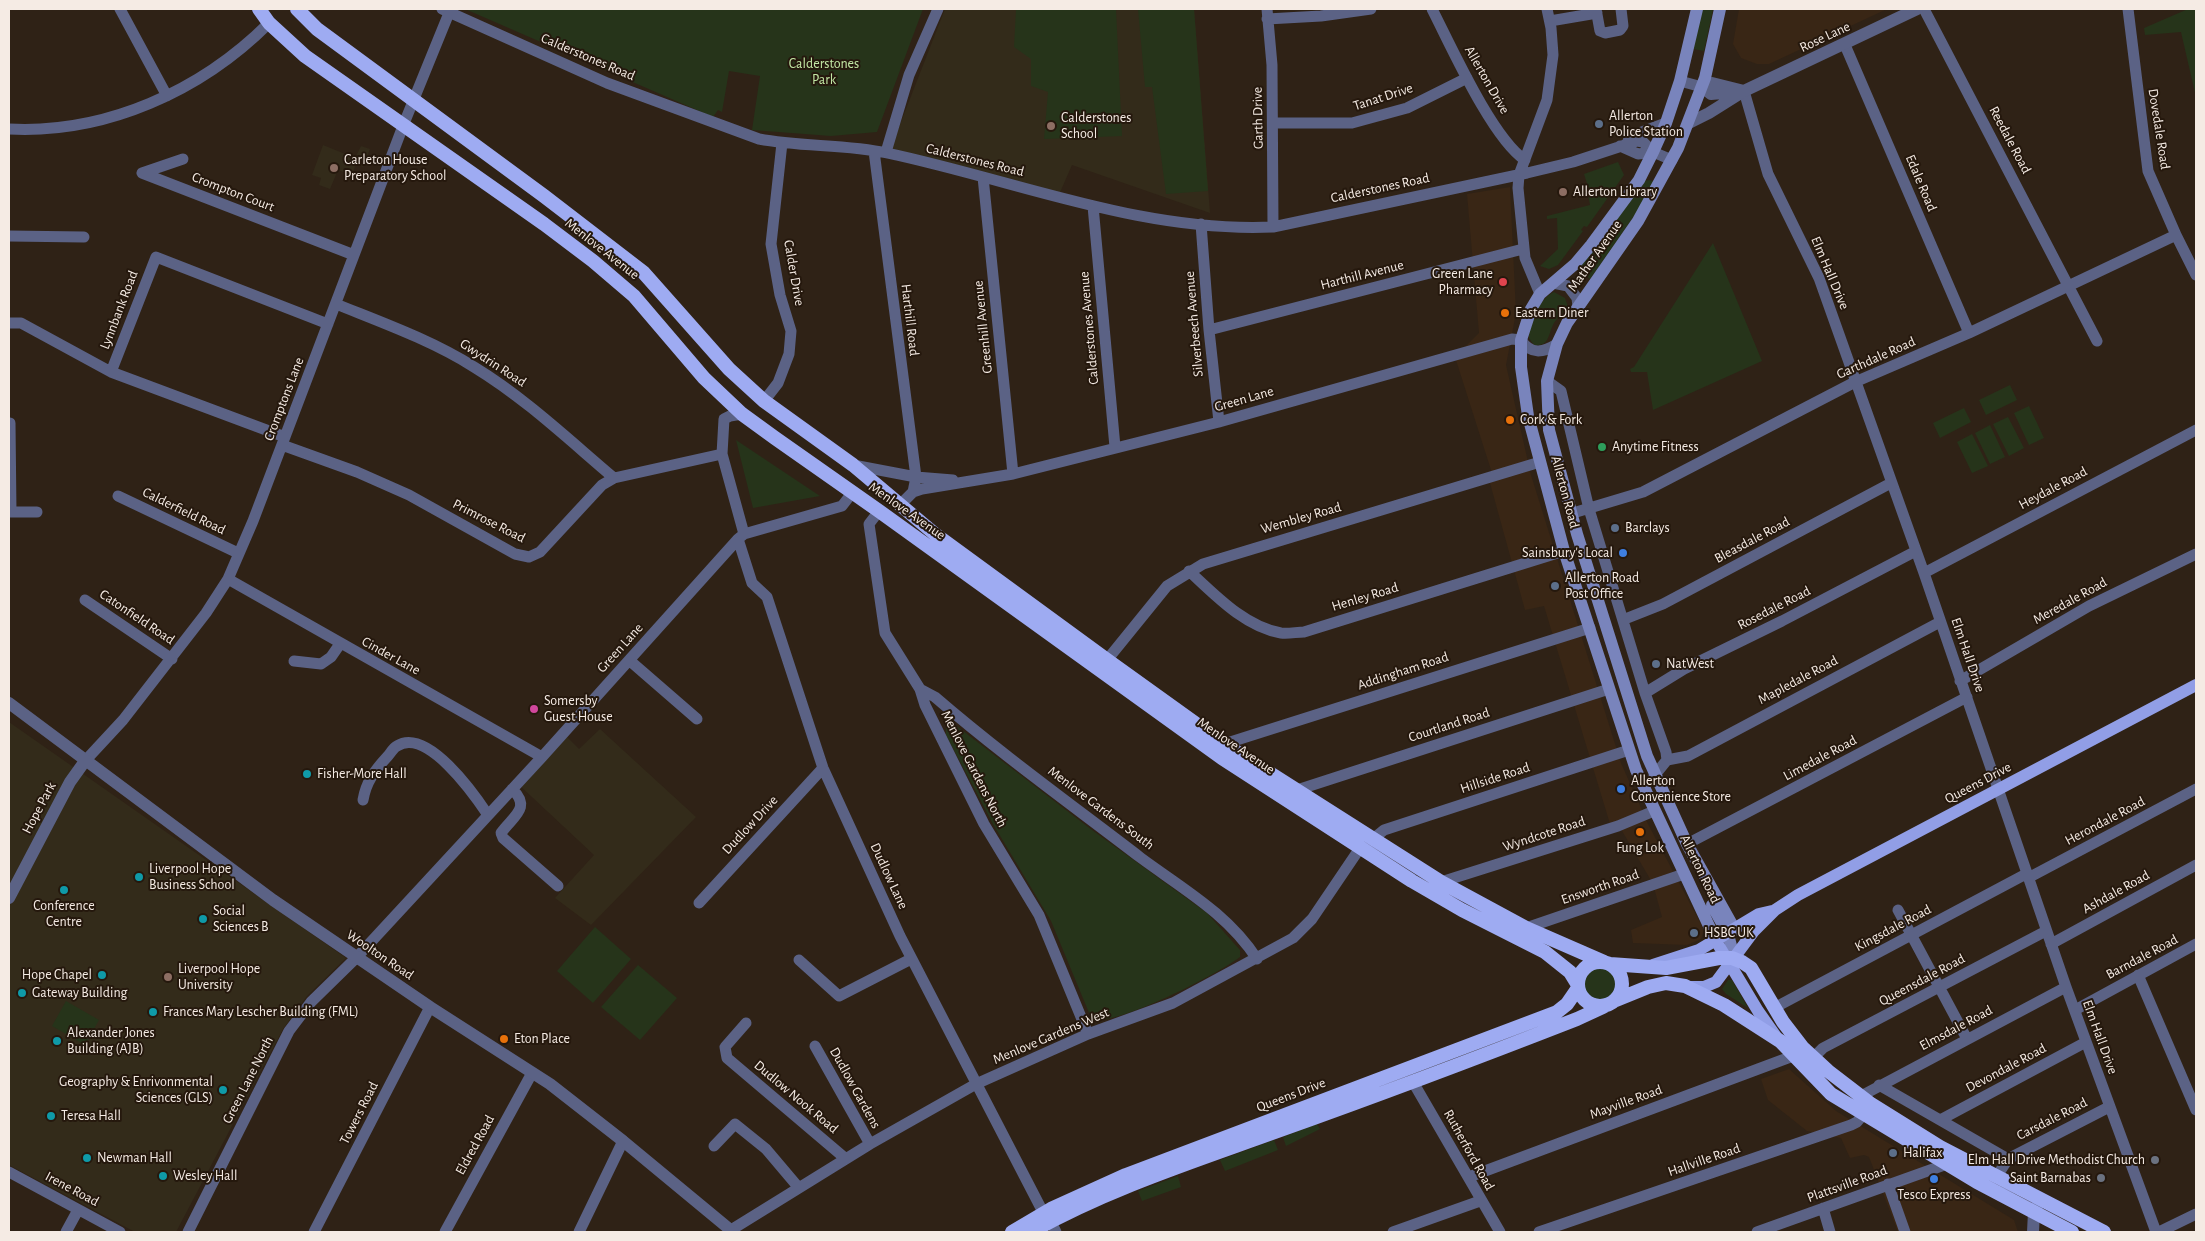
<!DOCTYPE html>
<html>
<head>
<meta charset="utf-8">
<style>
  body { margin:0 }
  #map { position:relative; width:2205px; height:1241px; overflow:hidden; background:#2f2216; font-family:"Alegreya Sans",sans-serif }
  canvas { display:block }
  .frame { position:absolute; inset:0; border:10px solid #f5ebe4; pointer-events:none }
</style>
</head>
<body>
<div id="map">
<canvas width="2205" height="1241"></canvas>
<div class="frame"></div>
</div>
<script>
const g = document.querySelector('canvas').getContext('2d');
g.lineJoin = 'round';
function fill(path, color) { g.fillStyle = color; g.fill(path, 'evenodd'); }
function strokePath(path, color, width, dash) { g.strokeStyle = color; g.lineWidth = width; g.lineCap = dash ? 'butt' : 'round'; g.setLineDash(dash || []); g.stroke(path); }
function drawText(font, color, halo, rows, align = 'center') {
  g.font = font + ' "Alegreya Sans",sans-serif'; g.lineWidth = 4; g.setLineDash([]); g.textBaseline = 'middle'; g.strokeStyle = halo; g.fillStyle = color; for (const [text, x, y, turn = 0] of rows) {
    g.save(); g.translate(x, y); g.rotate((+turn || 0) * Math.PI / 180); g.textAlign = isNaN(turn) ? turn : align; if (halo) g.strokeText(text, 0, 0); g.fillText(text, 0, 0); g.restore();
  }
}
const built = new Path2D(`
  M1739,9H1887L1769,64H1757L1741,58L1733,44Z
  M1510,187L1516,313L1506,365L1531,475L1621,763L1648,824L1704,930L1701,939L1687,945L1633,943L1631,930L1662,917L1653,884L1618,824H1610L1544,606L1525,610L1490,483L1491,470L1455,357L1479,333L1467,194Z
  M1789,1069L1836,1111L2014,1220L2018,1232H1898L1869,1157L1864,1155L1850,1158L1841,1138L1807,1131L1768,1100L1761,1079Z`);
const education = new Path2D(`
  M945,9H1194L1210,213L1072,165L1058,197L890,150Z
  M323,145L355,158L361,146L370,149L363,167L356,164L352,175L338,170L330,189L319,185L321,178L312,175Z
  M9,722L346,958L307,996L283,1029L176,1232H135L9,1165Z
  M600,729L696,817L591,925L555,898L594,855L517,783L563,733L579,749Z`);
const green = new Path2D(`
  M465,9H923L877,132L831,136L752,130L760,76L729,71L722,112L718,110L713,117Z
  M1016,9H1116L1122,136L1044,139L1048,92L1031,86V59L1014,47Z
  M1138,9H1194L1208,191L1166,194L1152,87H1145Z
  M1701,9H1713L1704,51L1693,49Z
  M2188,9H2196V97L2181,32L2145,35L2144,28Z
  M1618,162L1624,175L1587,227L1584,226L1581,230L1583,231L1558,265L1549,269L1540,266L1558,249L1557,218L1547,219V216L1590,205L1588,194L1590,193L1584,174Z
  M1650,180L1654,182L1641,206L1590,279L1578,270L1643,181Z
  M1713,243L1762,361L1653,410L1647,372H1631L1630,369L1634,367Z
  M1554,292L1565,298L1568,307C1563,312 1558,317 1554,323C1548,333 1550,347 1534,345L1529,338C1529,322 1539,299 1554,292Z
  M2010,385L2017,400L1986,415L1979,400Z
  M2029,406L2044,438L2029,445L2014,413Z
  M1964,408L1971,422L1940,438L1933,423Z
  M2008,417L2024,448L2009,456L1993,424Z
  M1990,425L2005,457L1990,464L1975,433Z
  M1972,434L1988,466L1972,473L1957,442Z
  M736,440L820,496L753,508Z
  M954,724L1092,830L1207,913L1240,950V957C1216,975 1121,1024 1092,1020L1051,921L993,824L946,735V728Z
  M595,927L631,959L593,1003L557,971Z
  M638,965L677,998L640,1040L601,1007Z
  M1583 983a17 17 0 1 1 34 0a17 17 0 1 1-34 0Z
  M1728,980H1732L1748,1008L1726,994L1722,989Z
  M66,1001L99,1020L85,1045L52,1026Z
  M1317,1124L1320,1129L1286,1146L1283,1137Z
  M1274,1140L1278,1150L1225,1171L1220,1160Z
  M1178,1176L1181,1187L1142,1201L1138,1191Z`);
const minor = new Path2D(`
  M120,9L167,96
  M442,9L607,83L759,139C801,147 846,144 887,153C1015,180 1141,233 1273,227L1527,173L1573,162L1637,141L1643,142L1653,152
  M1267,9L1272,65L1273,227
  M1432,9C1451,46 1492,138 1525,160
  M1596,9L1600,31L1605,33L1620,30L1623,26L1621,9
  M1924,9L2097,341
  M2128,9L2148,171L2176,235L2196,275
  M1267,19L1321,16L1371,9
  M1550,21L1597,13
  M1845,45L1969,333
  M1680,81L1702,87
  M1744,91L1768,174L1819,278L1924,573L2066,987L2156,1232
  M1273,123H1352L1407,108L1467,78
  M9,129C106,134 201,91 269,23
  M1628,141L1642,132L1666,123
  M1620,146L1638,154L1653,152L1672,160
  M874,151L916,477L913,492
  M886,152L909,75L938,9
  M183,159L142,173L354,255
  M983,177L1013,474
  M1093,206L1115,447
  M1201,224L1209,330L1219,422
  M9,236L84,237
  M1553,283L1568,286L1577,298L1578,307
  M1540,294L1525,258L1518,188L1519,175L1547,100L1553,55L1551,28L1547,9
  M336,304C383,323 431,340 474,367C525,398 569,440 614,478
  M9,323H21L111,372L285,437
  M1209,330L1523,249
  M111,372L156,257L328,324
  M1547,381L1561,391L1589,509L1645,693L1666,752L1667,760L1654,776
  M764,401L778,383L789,354L791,331L780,295L771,244L782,143
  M742,414L730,416L724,419L722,454L744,534
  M282,445L357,472L409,495L515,554L529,557L540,552L602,485L614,478L722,454
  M853,465L916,477L953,480
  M118,496L238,553
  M900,505L913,492L922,489L1013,474L1219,422L1512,339L1521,340C1531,355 1543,353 1557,344
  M879,511L869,524L885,633L920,689L925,705L984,824L1039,915L1088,1034
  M9,512H11L10,423
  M11,512H37
  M1573,513L1643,492L1855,382L1969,333L2176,235
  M738,539L752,583L767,597L823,768L900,936L1044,1214
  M1189,571C1215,595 1245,627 1281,633C1288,634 1297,632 1304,632L1564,551
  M1924,573L2196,430
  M228,579L542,757
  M85,600L172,659
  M1625,619L1663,604L1891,483
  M629,660L697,719
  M1107,660L1167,586L1203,564L1540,462
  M294,661L321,664L331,657L340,644
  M1960,681L2089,606L2196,554
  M920,689L935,697C1001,754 1072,805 1141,858C1183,889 1228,914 1257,959
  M1645,693L1684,669L1782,621L1916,551
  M1224,744L1590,628
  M1667,760L1688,756L1940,622
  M85,761L123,720L206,613L228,579L253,521L403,126L449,13
  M512,789C532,808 513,816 501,833L503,838L558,886
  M1297,790L1609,689
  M363,800C366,782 375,770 387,757C390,754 393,748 397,746C427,727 474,794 488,815
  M1373,839L1384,830L1629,750
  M1687,844L1967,697
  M2028,878L2196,789
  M1441,882L1618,826L1654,811
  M699,903L823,768
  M1898,910L1967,1039
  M1526,928L1684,874
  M2051,944L2196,865
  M799,960L839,996L911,959
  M2138,975L2196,1110
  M1774,1008L2026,874
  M2075,1010L2196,944
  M746,1023L725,1047L727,1058L846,1159
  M815,1046L870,1144
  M1813,1058L1823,1048L2046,931
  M1413,1082L1500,1232
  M1879,1085L2008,1159
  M1861,1096L2066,987
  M1940,1120L2086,1042
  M714,1146L735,1124L766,1149L799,1188
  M9,1172L120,1232
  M1997,1176L2008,1159L2109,1107
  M1469,1177L1793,1056
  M1888,1184L1905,1232
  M1823,1208L1830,1232
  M1050,1220L1056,1232
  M731,1230L870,1144L976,1084L1088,1034L1173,1003L1293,938L1312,919L1360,848
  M66,1232L78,1210
  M188,1232L289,1031L311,1002L357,957L542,757L738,539L744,534L842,506L852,493
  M314,1232L430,1007
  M445,1232L532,1073
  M579,1232L623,1141
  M1393,1232L1480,1201
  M1539,1232L1851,1125L1857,1122L1868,1109
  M1757,1232L1947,1164
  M2159,1232L2196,1214`);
const tertiary = new Path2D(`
  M1712,83L1744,91L1711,94L1702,87Z
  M1689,123L1709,113L1744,91L1917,9
  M9,703L273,900L430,1007L550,1084L623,1141L733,1232
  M9,898L70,782L85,761
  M2033,1232L2034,1212L2041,1199`);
const secondary = new Path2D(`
  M1697,9L1680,81L1666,123L1653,152L1639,180L1591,245L1575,264L1540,294L1531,309L1521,340V367L1528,416L1564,551L1636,770L1716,941
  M1720,9L1705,78L1678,148L1638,221L1567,323L1557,344L1547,381L1549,430L1577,534L1647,756L1687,844L1735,930
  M1712,905C1720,921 1738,945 1730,964`);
const primary = new Path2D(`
  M1716,941L1758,1011L1777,1038
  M1653,965L1699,950L1759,914L1772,911
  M1688,987H1704L1716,982L1754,931L1775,910L1798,895L2196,685`);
const trunk = new Path2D(`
  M259,9L269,23L305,56L544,224L593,261L634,296L704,378L742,414L775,438L879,511L1222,758L1412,881L1462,910L1545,952L1570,972L1578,985
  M297,9L317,29L544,196L643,272L729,369L764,401L853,465L936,535L1107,660L1224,744L1441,882L1526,928L1604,962
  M1578 984a22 22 0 1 1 44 0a22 22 0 1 1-44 0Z
  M1610,964L1666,968L1719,958H1732L1742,962L1751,968L1783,1022L1803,1048L1828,1071L1871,1104L1940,1147L2104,1232
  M1616,1000L1648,987L1666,983L1685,986L1724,1005L1780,1041L1831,1094L1977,1182L2072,1232
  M1012,1232L1051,1209L1126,1175L1557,1012L1567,1004L1578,988
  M1031,1232C1108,1189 1192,1162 1275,1132C1376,1096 1477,1058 1577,1019L1603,1007`);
const markers = [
  [1599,124,5,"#5c6f8a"],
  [1051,126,5,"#8d6e63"],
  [334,168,5,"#8d6e63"],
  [1563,192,5,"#8d6e63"],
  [1503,282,5,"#e0444e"],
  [1505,313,5,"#e8710a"],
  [1510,420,5,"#e8710a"],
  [1602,447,5,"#2e9e5b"],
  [1615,528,5,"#5c6f8a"],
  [1623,553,5,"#3f7fe0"],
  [1555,586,5,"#5c6f8a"],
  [1656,664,5,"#5c6f8a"],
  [534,709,5,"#d1479c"],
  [307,774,5,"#0f9aa8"],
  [1621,789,5,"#3f7fe0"],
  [1640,832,5,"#e8710a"],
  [139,877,5,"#0f9aa8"],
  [64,890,5,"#0f9aa8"],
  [203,919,5,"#0f9aa8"],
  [1694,933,5,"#5c6f8a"],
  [102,975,5,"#0f9aa8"],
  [168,977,5,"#8d6e63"],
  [22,993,5,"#0f9aa8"],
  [153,1012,5,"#0f9aa8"],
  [504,1039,5,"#e8710a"],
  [57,1041,5,"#0f9aa8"],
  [223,1090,5,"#0f9aa8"],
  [51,1116,5,"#0f9aa8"],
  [1893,1153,5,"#5c6f8a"],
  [87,1158,5,"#0f9aa8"],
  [2155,1160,5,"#6b7280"],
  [163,1176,5,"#0f9aa8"],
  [2101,1178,5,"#6b7280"],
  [1934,1179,5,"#3f7fe0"]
];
const streetNames = [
  ["Rose Lane",1825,37,-25],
  ["Calderstones Road",588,57,23],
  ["Allerton Drive",1487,80,60],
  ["Tanat Drive",1383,97,-18],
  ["Garth Drive",1258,118,-91],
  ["Dovedale Road",2159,129,81],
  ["Reedale Road",2010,140,62],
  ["Calderstones Road",975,160,14],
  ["Edale Road",1921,183,67],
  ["Calderstones Road",1380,188,-12],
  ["Crompton Court",233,192,21],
  ["Menlove Avenue",602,249,38],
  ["Mather Avenue",1595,256,-55],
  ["Calder Drive",794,273,80],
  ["Elm Hall Drive",1830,273,67],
  ["Harthill Avenue",1362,275,-14],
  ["Lynnbank Road",119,310,-69],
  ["Harthill Road",910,320,83],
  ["Silverbeech Avenue",1194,324,-95],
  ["Greenhill Avenue",983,327,-96],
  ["Calderstones Avenue",1089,328,-95],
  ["Garthdale Road",1876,358,-24],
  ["Gwydrin Road",493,363,33],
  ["Cromptons Lane",284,399,-69],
  ["Green Lane",1244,399,-16],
  ["Heydale Road",2053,488,-28],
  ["Allerton Road",1565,492,75],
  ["Calderfield Road",184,511,26],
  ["Menlove Avenue",907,511,35],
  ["Wembley Road",1301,518,-16],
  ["Primrose Road",489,521,27],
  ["Bleasdale Road",1752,540,-28],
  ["Henley Road",1365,597,-17],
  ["Meredale Road",2070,601,-29],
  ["Rosedale Road",1774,608,-27],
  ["Catonfield Road",137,617,34],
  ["Green Lane",620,648,-48],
  ["Elm Hall Drive",1968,655,71],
  ["Cinder Lane",391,656,29],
  ["Addingham Road",1403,671,-18],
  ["Mapledale Road",1798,680,-28],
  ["Courtland Road",1449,725,-18],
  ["Menlove Avenue",1236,746,34],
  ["Limedale Road",1820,758,-28],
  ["Menlove Gardens North",974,769,63],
  ["Hillside Road",1495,778,-18],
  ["Queens Drive",1978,783,-28],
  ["Hope Park",39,808,-62],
  ["Menlove Gardens South",1101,808,37],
  ["Herondale Road",2105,821,-28],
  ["Dudlow Drive",750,825,-47],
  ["Wyndcote Road",1544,834,-18],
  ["Allerton Road",1700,869,64],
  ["Dudlow Lane",889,876,65],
  ["Ensworth Road",1600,887,-19],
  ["Ashdale Road",2116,892,-29],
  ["Kingsdale Road",1893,928,-28],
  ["Woolton Road",380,955,34],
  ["Barndale Road",2142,957,-28],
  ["Queensdale Road",1922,980,-28],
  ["Elmsdale Road",1956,1028,-28],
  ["Menlove Gardens West",1051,1036,-23],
  ["Elm Hall Drive",2100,1037,70],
  ["Devondale Road",2006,1068,-28],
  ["Green Lane North",248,1080,-63],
  ["Dudlow Gardens",855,1088,61],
  ["Queens Drive",1291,1095,-21],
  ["Dudlow Nook Road",796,1097,40],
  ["Mayville Road",1626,1102,-20],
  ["Towers Road",359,1113,-63],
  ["Carsdale Road",2052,1119,-27],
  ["Eldred Road",475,1145,-61],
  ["Rutherford Road",1469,1150,61],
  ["Hallville Road",1704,1160,-19],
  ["Plattsville Road",1847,1184,-20],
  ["Irene Road",72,1189,28]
];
const parkNames = [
  ["Calderstones",824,64],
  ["Park",824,80]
];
const poiNames = [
  ["Allerton",1609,116],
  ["Police Station",1609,132],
  ["Calderstones",1061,118],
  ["School",1061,134],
  ["Carleton House",344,160],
  ["Preparatory School",344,176],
  ["Allerton Library",1573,192],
  ["Green Lane",1493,274,"right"],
  ["Pharmacy",1493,290,"right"],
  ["Eastern Diner",1515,313],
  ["Cork & Fork",1520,420],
  ["Anytime Fitness",1612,447],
  ["Barclays",1625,528],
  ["Sainsbury's Local",1613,553,"right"],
  ["Allerton Road",1565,578],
  ["Post Office",1565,594],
  ["NatWest",1666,664],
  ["Somersby",544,701],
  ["Guest House",544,717],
  ["Fisher-More Hall",317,774],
  ["Allerton",1631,781],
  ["Convenience Store",1631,797],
  ["Fung Lok",1640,848,"center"],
  ["Liverpool Hope",149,869],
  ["Business School",149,885],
  ["Conference",64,906,"center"],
  ["Centre",64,922,"center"],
  ["Social",213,911],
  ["Sciences B",213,927],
  ["HSBC UK",1704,933],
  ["Liverpool Hope",178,969],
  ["University",178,985],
  ["Hope Chapel",92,975,"right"],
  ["Gateway Building",32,993],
  ["Frances Mary Lescher Building (FML)",163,1012],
  ["Alexander Jones",67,1033],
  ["Building (AJB)",67,1049],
  ["Eton Place",514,1039],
  ["Geography & Enrivonmental",213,1082,"right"],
  ["Sciences (GLS)",213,1098,"right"],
  ["Teresa Hall",61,1116],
  ["Halifax",1903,1153],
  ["Newman Hall",97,1158],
  ["Elm Hall Drive Methodist Church",2145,1160,"right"],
  ["Wesley Hall",173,1176],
  ["Saint Barnabas",2091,1178,"right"],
  ["Tesco Express",1934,1195,"center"]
];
fill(built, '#392615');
fill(education, '#332b1a');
fill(green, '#26341a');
strokePath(minor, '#5b6285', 11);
strokePath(tertiary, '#5b6285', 12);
strokePath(secondary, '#7984bc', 12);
strokePath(primary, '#919ee6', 12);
strokePath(trunk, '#9eabf2', 14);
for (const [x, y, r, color] of markers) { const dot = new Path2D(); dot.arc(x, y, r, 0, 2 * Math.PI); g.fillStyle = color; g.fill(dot); strokePath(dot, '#25180d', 2); }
drawText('14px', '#f5ebe4', '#25180d', streetNames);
drawText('14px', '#c3e8a5', '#25180d', parkNames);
drawText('14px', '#f5ebe4', '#25180d', poiNames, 'left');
</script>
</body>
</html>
